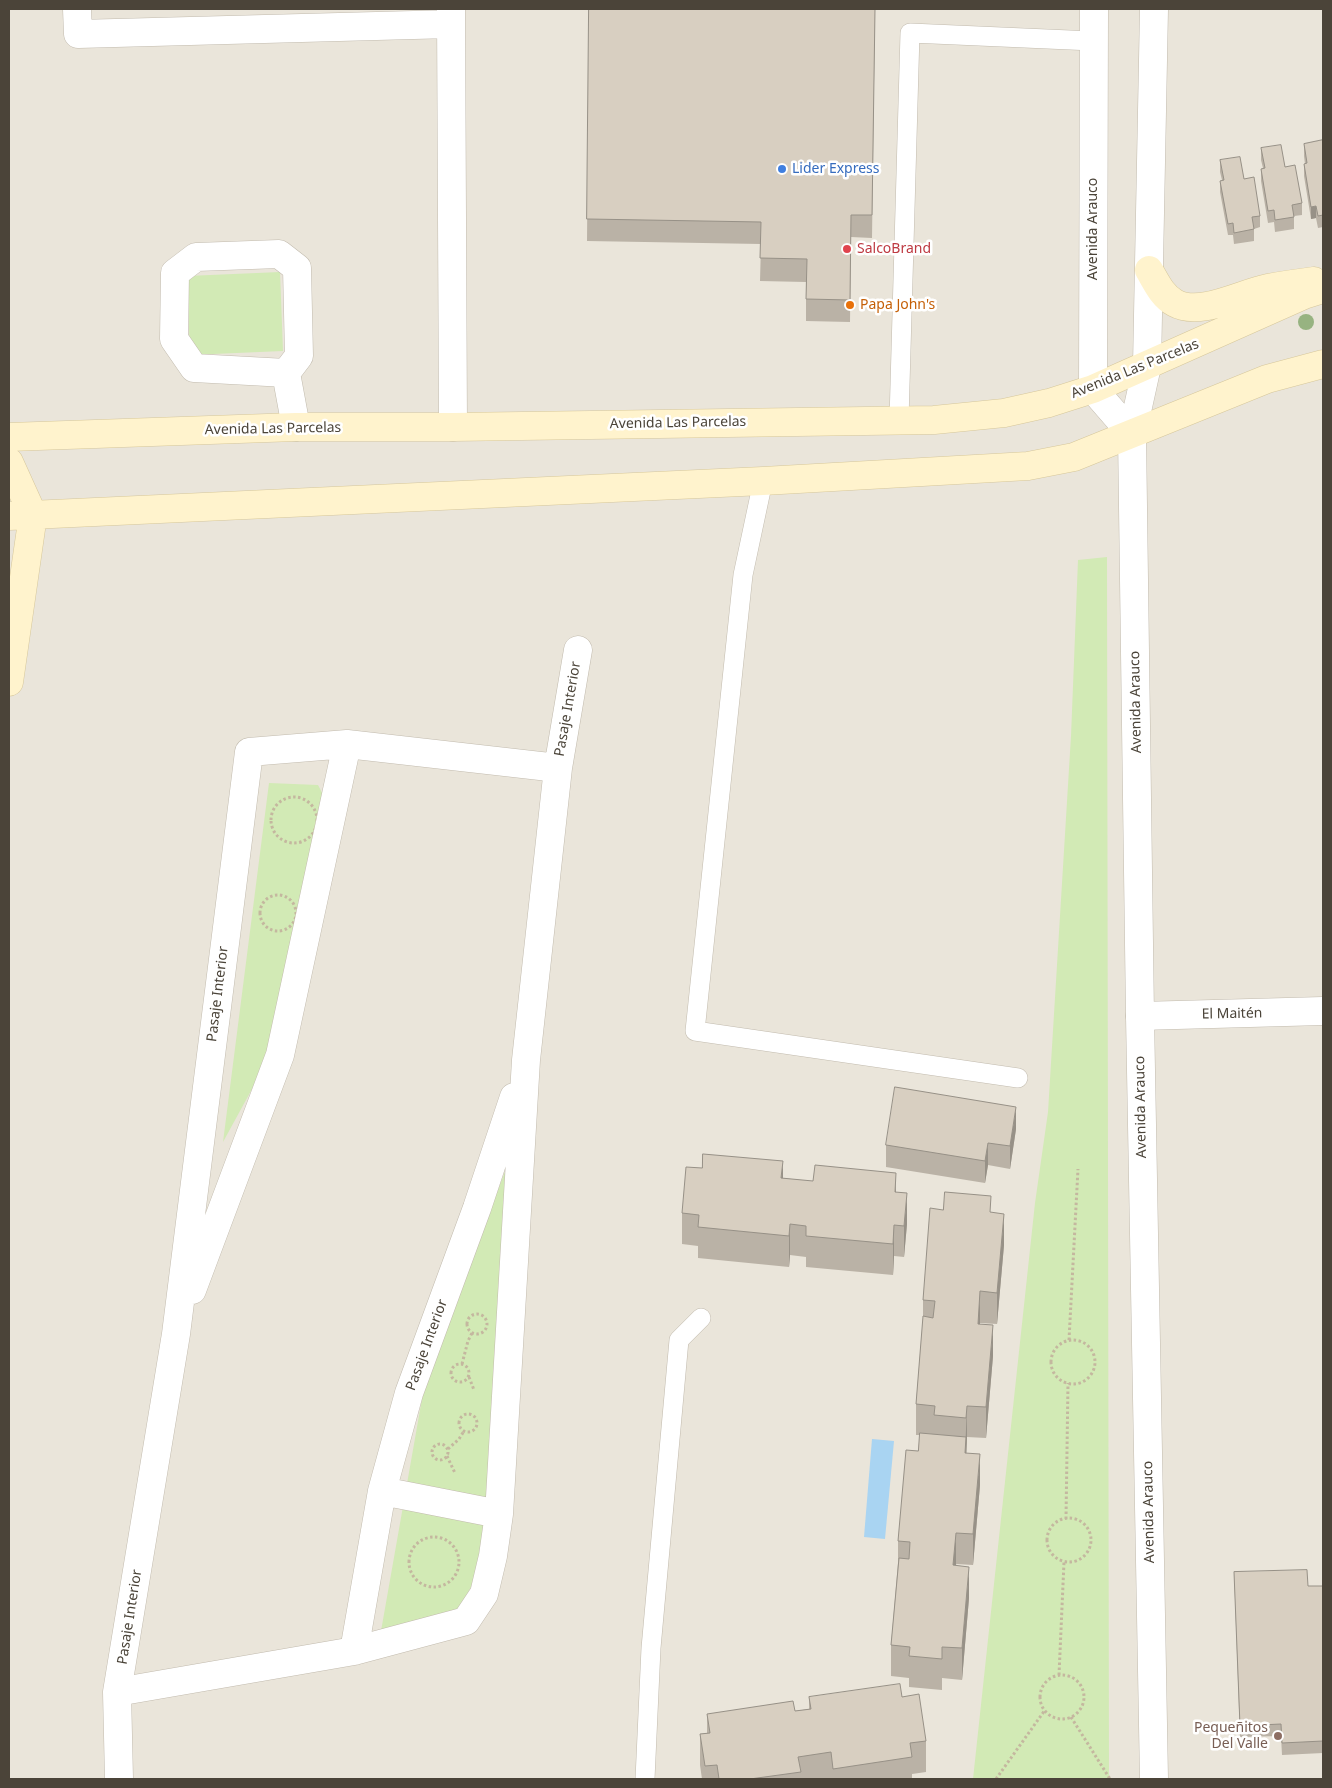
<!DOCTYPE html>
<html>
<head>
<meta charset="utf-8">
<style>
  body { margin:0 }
  #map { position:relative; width:1332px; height:1788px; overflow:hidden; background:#f6f3ec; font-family:"Noto Sans",sans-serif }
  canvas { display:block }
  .frame { position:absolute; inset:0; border:10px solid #4b4439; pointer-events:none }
</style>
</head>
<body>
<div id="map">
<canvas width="1332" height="1788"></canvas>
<div class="frame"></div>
</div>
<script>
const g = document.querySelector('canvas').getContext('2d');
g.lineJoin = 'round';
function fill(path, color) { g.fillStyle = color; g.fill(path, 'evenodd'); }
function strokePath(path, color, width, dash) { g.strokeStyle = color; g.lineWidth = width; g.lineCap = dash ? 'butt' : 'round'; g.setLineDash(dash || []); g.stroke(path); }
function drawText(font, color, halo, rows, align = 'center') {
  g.font = font + ' "Noto Sans",sans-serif'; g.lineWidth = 5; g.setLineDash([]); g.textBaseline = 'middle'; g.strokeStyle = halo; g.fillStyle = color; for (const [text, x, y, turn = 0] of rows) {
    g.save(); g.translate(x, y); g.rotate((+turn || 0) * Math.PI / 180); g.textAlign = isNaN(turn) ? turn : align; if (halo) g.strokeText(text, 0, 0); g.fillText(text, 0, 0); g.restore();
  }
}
const residential = new Path2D(`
  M9,9H1323V1779H9Z`);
const green = new Path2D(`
  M280,272L283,351L190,355L187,276Z
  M1107,557L1109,1779H973L1035,1203L1048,1112L1071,736L1078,560Z
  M269,783L318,785L329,806L269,1058L223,1142Z
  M506,1169L490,1492L475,1579L460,1608L381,1631L426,1376Z`);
const water = new Path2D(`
  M872,1439L894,1441L885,1539L864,1537Z`);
const path = new Path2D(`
  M271 820a23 23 0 1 1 46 0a23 23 0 1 1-46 0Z
  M260 913a18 18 0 1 1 36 0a18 18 0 1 1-36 0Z
  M467 1324a10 10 0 1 1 20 0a10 10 0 1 1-20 0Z
  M1069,1340L1078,1169
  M1051 1362a22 22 0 1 1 44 0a22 22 0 1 1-44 0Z
  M451 1373a9 9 0 1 1 18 0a9 9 0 1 1-18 0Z
  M462,1364L468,1341L472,1333
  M469,1377L474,1390
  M459 1423a9 9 0 1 1 18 0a9 9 0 1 1-18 0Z
  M432 1452a8 8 0 1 1 16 0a8 8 0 1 1-16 0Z
  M448,1449L459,1439L464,1431
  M447,1456L455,1473
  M1047 1540a22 22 0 1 1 44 0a22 22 0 1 1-44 0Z
  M1066,1519L1068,1383
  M409 1562a25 25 0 1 1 50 0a25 25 0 1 1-50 0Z
  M1059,1675L1064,1562
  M1040 1697a22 22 0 1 1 44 0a22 22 0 1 1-44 0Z
  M1071,1717L1110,1779
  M996,1779L1045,1710`);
const service = new Path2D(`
  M899,420L910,33L1093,41
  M763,481L743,575L695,1031L1018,1078
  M645,1779L651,1648L679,1340L701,1318`);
const minor = new Path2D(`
  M77,9L78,34L451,24
  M451,9L453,427
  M286,373L194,368L174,339L175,273L196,257L279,254L297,268L299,356L286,373L296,427
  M558,768L578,650
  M1140,1016L1323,1011
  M192,1290L280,1055L347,744
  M382,1491L499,1514
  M354,1651L382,1491L409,1393L477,1208L514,1097
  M117,1692L354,1651L455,1624L466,1621L484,1594L493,1556L499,1514L526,1060L558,768L347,744L249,752L176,1334L117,1692L119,1779`);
const tertiary = new Path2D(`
  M1094,9L1093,389L1132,434
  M1154,1779L1140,1016L1132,434L1147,366L1154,9`);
const secondary = new Path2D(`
  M1149,270C1156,282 1162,296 1175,303C1200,317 1242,293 1268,288C1284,285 1299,283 1314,281
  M9,437L296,427H453L934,420L1004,413L1049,403L1093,389L1304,295L1323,289
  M9,462L33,515
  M9,516L763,481L1028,466L1074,457L1267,379L1323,364
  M9,682L33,515`);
const trees = [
  [1306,322]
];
const wall = new Path2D(`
  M589,9H875L872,238L851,237L850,322L806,321V282L760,281L761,244L587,241Z
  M1323,140V227L1318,228L1316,218L1311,219L1304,176V164H1305L1304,156V144Z
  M1261,148L1285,167L1302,203V215L1294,216V229L1275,232L1274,222L1268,223L1261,181V169L1263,168L1261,160Z
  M1220,160L1244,179L1260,216V227L1254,229V241L1234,244L1233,235H1228L1220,192V181L1222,180L1220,172Z
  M1016,1129L1010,1169L988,1165L985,1183L886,1167V1145Z
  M783,1178L896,1192L907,1224L904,1257L894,1256L893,1275L806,1267V1257L790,1255L789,1267L698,1258V1246L682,1244V1213Z
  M943,1210L991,1212L1004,1245L997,1324L980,1323V1324L993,1356L986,1438L967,1437L966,1453L980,1485L973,1565L956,1564L969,1598L962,1680L942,1678V1690L909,1687V1678L891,1676V1645L898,1563V1541L918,1451L920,1435H916V1404L923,1319V1300Z
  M1234,1572L1308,1586H1323V1753L1282,1755L1281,1736L1240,1737Z
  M809,1697H902L926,1741V1772L912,1774V1779H702L700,1765V1734L707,1733V1714L795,1711L809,1709Z`);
const shadedWall = new Path2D(`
  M1316,206V218L1311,219V207Z
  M1016,1107V1129L1010,1169V1146Z
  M988,1143V1165L985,1183V1161Z
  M783,1161V1192L781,1178Z
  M896,1173V1204L895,1192Z
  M907,1193V1224L904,1257V1226Z
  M1004,1214V1245L997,1324V1293Z
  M790,1224V1255L789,1267V1236Z
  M894,1225V1256L893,1275V1244Z
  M980,1291V1323L978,1355V1324Z
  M993,1325V1356L986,1438V1407Z
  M967,1406V1437L966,1468L965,1453Z
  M980,1454V1485L973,1565V1534Z
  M956,1533V1564L953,1596V1565Z
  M969,1567V1598L962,1680V1648Z`);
const building = new Path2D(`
  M589,9H875L872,215H851L850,300L806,299L807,259L760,258L761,222L587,219Z
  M1323,140V215L1318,216L1316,206L1311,207L1304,164L1307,163L1304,144Z
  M1281,145L1285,167L1295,165L1302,203L1292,205L1294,217L1275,220L1274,210L1268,211L1261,169L1265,168L1261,148Z
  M1240,157L1244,179L1254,177L1260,216L1252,217L1254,229L1234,233L1233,223L1228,224L1220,181L1224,180L1220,160Z
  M895,1087L1016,1107L1010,1146L988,1143L985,1161L886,1145Z
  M703,1154L783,1161L781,1178L813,1181L815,1165L896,1173L895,1192L907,1193L904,1226L894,1225L893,1244L806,1236V1226L790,1224L789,1236L698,1227L699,1215L682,1213L686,1167L702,1168Z
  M945,1192L991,1196L990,1212L1004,1214L997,1293L980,1291L978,1324L993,1325L986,1407L967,1406L966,1418L934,1415L935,1406L916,1404L923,1316L933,1318L935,1301L923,1300L930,1208L943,1210Z
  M920,1433L966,1437L965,1453L980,1454L973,1534L956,1533L953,1565L969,1567L962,1648L942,1647V1659L909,1656L910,1647L891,1645L899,1558L909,1559L910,1542L898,1541L906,1450L918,1451Z
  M1307,1570L1308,1586H1323V1741L1282,1743L1281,1724L1240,1726L1234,1572Z
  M900,1684L902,1697L919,1694L926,1741L910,1743L912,1757L833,1769L831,1752L798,1757L801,1772L750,1779H719L717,1765L705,1766L700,1734L710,1733L707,1714L793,1701L795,1711L811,1709L809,1697Z`);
const markers = [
  [782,169,5,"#3f7fe0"],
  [847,249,5,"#e0444e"],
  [850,305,5,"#e8710a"],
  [1278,1736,5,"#8d6e63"]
];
const shopNames = [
  ["Lider Express",792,169]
];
const streetNames = [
  ["Avenida Arauco",1093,229,-90],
  ["Avenida Las Parcelas",1135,369,-22],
  ["Avenida Las Parcelas",678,423,-1],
  ["Avenida Las Parcelas",273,429,-1],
  ["Avenida Arauco",1136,702,-91],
  ["Pasaje Interior",568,709,-80],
  ["Pasaje Interior",218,994,-83],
  ["El Maitén",1232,1014,-1],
  ["Avenida Arauco",1141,1107,-91],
  ["Pasaje Interior",427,1345,-70],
  ["Avenida Arauco",1149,1512,-91],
  ["Pasaje Interior",130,1617,-81]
];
const healthNames = [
  ["SalcoBrand",857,249]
];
const foodNames = [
  ["Papa John's",860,305]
];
const educationNames = [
  ["Pequeñitos",1268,1728],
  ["Del Valle",1268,1744]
];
fill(residential, '#eae5da');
fill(green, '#d2eab5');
fill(water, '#a9d4f2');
strokePath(service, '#c2bbae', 20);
strokePath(minor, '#c2bbae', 29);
strokePath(tertiary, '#c2bbae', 29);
strokePath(secondary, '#d6c79b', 29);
strokePath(path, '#c4b79f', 3, [2.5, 2.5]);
strokePath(service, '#fff', 19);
strokePath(minor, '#fff', 28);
strokePath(tertiary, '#fff', 28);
strokePath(secondary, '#fff3cd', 28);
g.fillStyle = '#97b381';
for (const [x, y] of trees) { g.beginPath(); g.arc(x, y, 8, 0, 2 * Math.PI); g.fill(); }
fill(wall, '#bab2a6');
fill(shadedWall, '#979187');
fill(building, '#d8cfc1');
strokePath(building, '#979187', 1);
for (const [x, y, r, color] of markers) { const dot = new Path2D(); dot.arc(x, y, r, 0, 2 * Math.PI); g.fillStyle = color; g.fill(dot); strokePath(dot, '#fff', 2); }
drawText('14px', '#366cbe', '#fff', shopNames, 'left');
drawText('14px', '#4b4439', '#fff', streetNames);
drawText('14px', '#be3a42', '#fff', healthNames, 'left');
drawText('14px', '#c56008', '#fff', foodNames, 'left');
drawText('14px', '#785e54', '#fff', educationNames, 'right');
</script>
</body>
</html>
